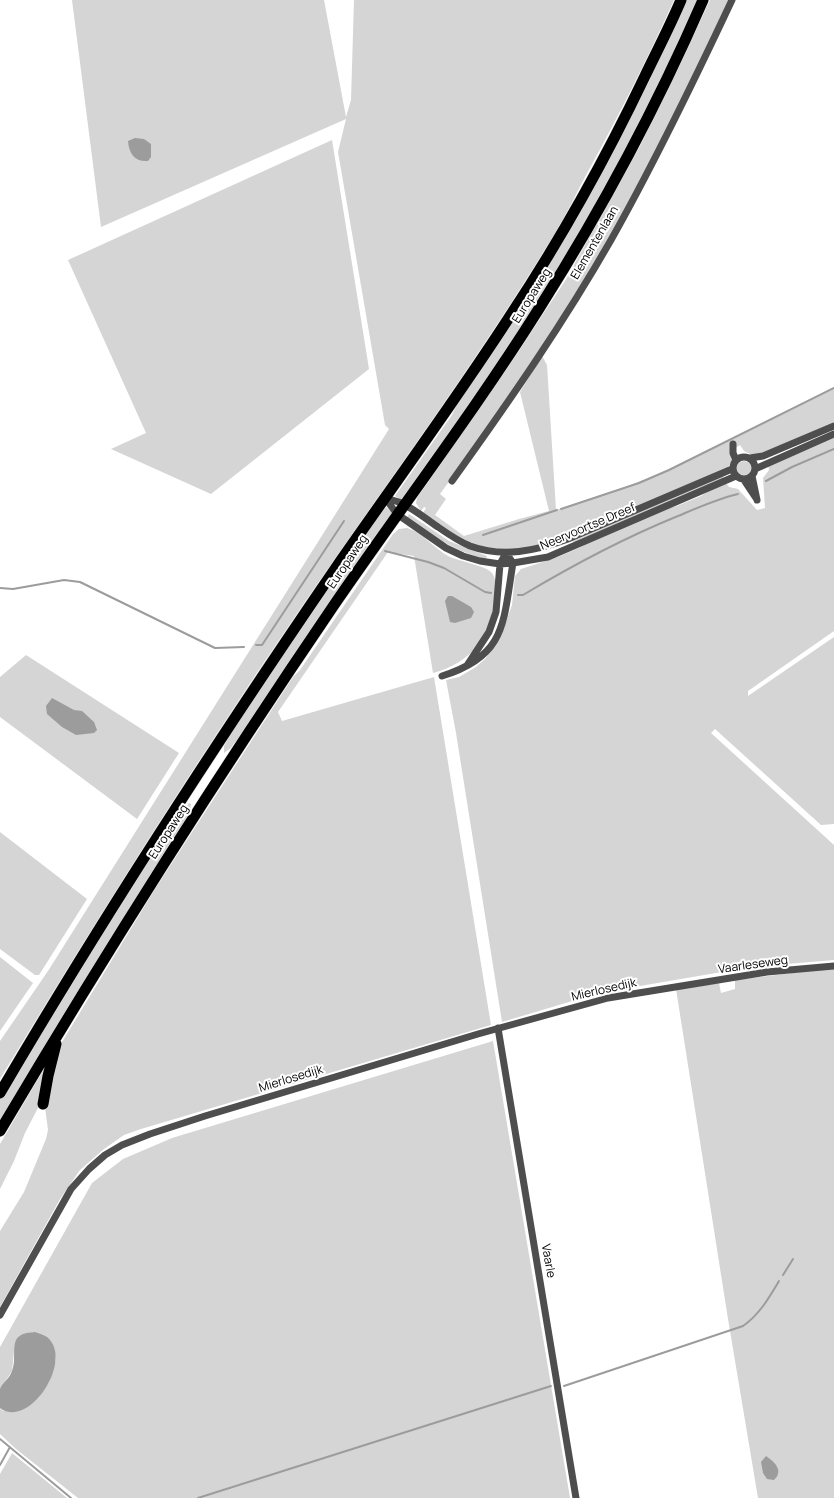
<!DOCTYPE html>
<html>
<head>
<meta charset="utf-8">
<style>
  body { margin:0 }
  canvas { display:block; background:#fff }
</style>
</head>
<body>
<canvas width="834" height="1498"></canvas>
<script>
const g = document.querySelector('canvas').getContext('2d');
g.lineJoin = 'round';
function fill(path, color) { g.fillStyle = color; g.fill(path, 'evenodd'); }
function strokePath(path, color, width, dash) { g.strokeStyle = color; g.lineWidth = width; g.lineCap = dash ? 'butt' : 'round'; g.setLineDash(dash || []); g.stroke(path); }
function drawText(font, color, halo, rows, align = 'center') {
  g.font = font + ' Manrope,sans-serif'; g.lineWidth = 4; g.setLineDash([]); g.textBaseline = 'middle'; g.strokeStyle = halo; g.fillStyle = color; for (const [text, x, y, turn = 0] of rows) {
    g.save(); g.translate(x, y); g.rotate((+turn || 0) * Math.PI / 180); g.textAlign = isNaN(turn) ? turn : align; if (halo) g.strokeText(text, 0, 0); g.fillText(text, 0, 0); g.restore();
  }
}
const green = new Path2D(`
  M72,0H324L346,117L351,100L354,0H674C647,60 617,119 585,177C575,196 566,215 555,233C475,365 383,488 296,615C193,766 95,922 0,1079V1041L48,971L389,429L385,425L338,152L346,119L101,227Z
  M685,0H699L657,91L606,187L519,333L402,501L395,496L452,415L459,400L510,323Z
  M710,0H729C696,72 662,144 623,214C569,311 506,404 440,494L446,499L435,515L464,536L519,519L549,511L520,392L542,356L547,365L556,510L613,492L665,471L834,388V424L754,456L744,451L740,445L731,451L732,461L728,467C698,480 667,494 637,508C588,529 529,561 475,545C456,539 439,524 423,513L426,508L424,507L421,511L416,503L417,498L508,367L565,281L640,146L677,71Z
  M332,140L369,369L211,494L111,449L146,433L68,260Z
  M834,436V631L748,691V696L834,637V824L821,825L715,729L711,733L834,845V960L751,967L599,993L502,1022L456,733L446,680L459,677L476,667L485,659L497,644L501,636L512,605L515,576L521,569L558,557L581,547L597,537L658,511L677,506L701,496L715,487L726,483L729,487L738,489L757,510L765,508L763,478L769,470L768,465Z
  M736 469a8 8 0 1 1 16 0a8 8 0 1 1-16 0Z
  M723,475L724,480L574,544L573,541Z
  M386,507L393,513L238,743L235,742L231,748L224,753V746L228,739L226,737L375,518Z
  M409,514L449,541L487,556L486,559C453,551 434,536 407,518Z
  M407,528C424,533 434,549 450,557C459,561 487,566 492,573C497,579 495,589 495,596C494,635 471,663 433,673L414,556L388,552L278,712L282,721L434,677L491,1025L141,1129L124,1135L104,1149L80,1170L60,1199L0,1307V1231L24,1192L46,1139L48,1130L45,1107L55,1059L62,1042L155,889L293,677L300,670L393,534L399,529Z
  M26,655L179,753L137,819L0,717V677Z
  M189,803L191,804L190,812L187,816L189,818L0,1124V1099L42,1029L178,811L181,812Z
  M0,832L87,899L39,975H35L0,949Z
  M0,957L33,983L0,1031Z
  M834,968V1498H758L728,1319L676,989L719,983L721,993L735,989V980Z
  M493,1041L570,1498H78L16,1449L0,1434V1408L3,1411L38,1398L49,1382L53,1372L56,1359L54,1348L48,1339L39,1333L33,1332L24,1334L15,1342L12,1371L0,1389V1347L92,1183L123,1159L172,1138Z
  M48,1062L40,1104L25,1133L14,1161L0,1189V1144Z
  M12,1453L67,1498H0V1474Z`);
const water = new Path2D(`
  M135,138L144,139L151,144V157L148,161C135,162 129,154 128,141Z
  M448,596H452L471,607L474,612L471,618L455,623L450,622L445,601Z
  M52,698L74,710L82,711L94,722L97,730L94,733L76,735L62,727L47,714L46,706Z
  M35,1332C40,1333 43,1335 47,1337C75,1360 29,1430 0,1408C0,1403 0,1394 0,1389C2,1383 10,1378 12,1371C19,1354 4,1333 35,1332Z
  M766,1456C775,1462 784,1471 774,1480L767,1479L763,1473L761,1462Z`);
const stream = new Path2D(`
  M766,481L792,467L834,449
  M561,509L639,483L669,470L834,388
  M483,535L557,510
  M385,551L428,562L444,568L485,592L491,593
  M0,588L13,589L64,580L80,582L215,648L244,647
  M518,595H523C573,565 624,538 678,516C697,508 717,499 738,494
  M256,645H262L344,521
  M783,1275L793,1259
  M564,1386L743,1326C759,1315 769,1298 779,1281
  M0,1439L71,1498
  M0,1465L10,1447
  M198,1498L551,1386`);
const minor = new Path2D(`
  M733,444V453L736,460
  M733 468a11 11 0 1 1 22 0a11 11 0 1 1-22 0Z
  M750,458L763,456L834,426
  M755,469L834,434
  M752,476L757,500
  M744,480L756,498
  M452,481C508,403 563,324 611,240C655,162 694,81 732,0
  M385,498L397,514L446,548L463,556L480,561L500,564L513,563L548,557L736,476
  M385,498C391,500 399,501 405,505C417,511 427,520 438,527C448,534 458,541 470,546C503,558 535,551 568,539L732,469
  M468,664L489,632L496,612L500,564L506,553
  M442,676C507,656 503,622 513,563L506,553
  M498,1028L576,1498
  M0,1315L71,1189L89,1169L105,1155L122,1145L150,1134L205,1116L478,1034L608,998L767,972L834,966`);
const highway = new Path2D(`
  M0,1093C105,914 218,740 335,569C394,484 456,400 512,313C562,237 606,158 645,76C657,51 670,26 681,0
  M43,1104L48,1076L56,1044
  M0,1131C106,952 217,777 334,605C402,506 476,409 540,307C602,209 657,106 703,0`);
const streetNames = [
  ["Elementenlaan",595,243,-60],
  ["Europaweg",532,296,-58],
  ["Neervoortse Dreef",588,527,-23],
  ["Europaweg",348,562,-56],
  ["Europaweg",169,832,-57],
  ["Vaarleseweg",753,965,-8],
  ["Mierlosedijk",604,990,-13],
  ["Mierlosedijk",291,1079,-17],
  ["Vaarle",548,1261,80]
];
fill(green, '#d5d5d5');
fill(water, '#9c9c9c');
strokePath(stream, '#9c9c9c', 2);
strokePath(highway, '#dbdbdb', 12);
strokePath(minor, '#4e4e4e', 7);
strokePath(highway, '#000', 11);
drawText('12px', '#000', '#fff', streetNames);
</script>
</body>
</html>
